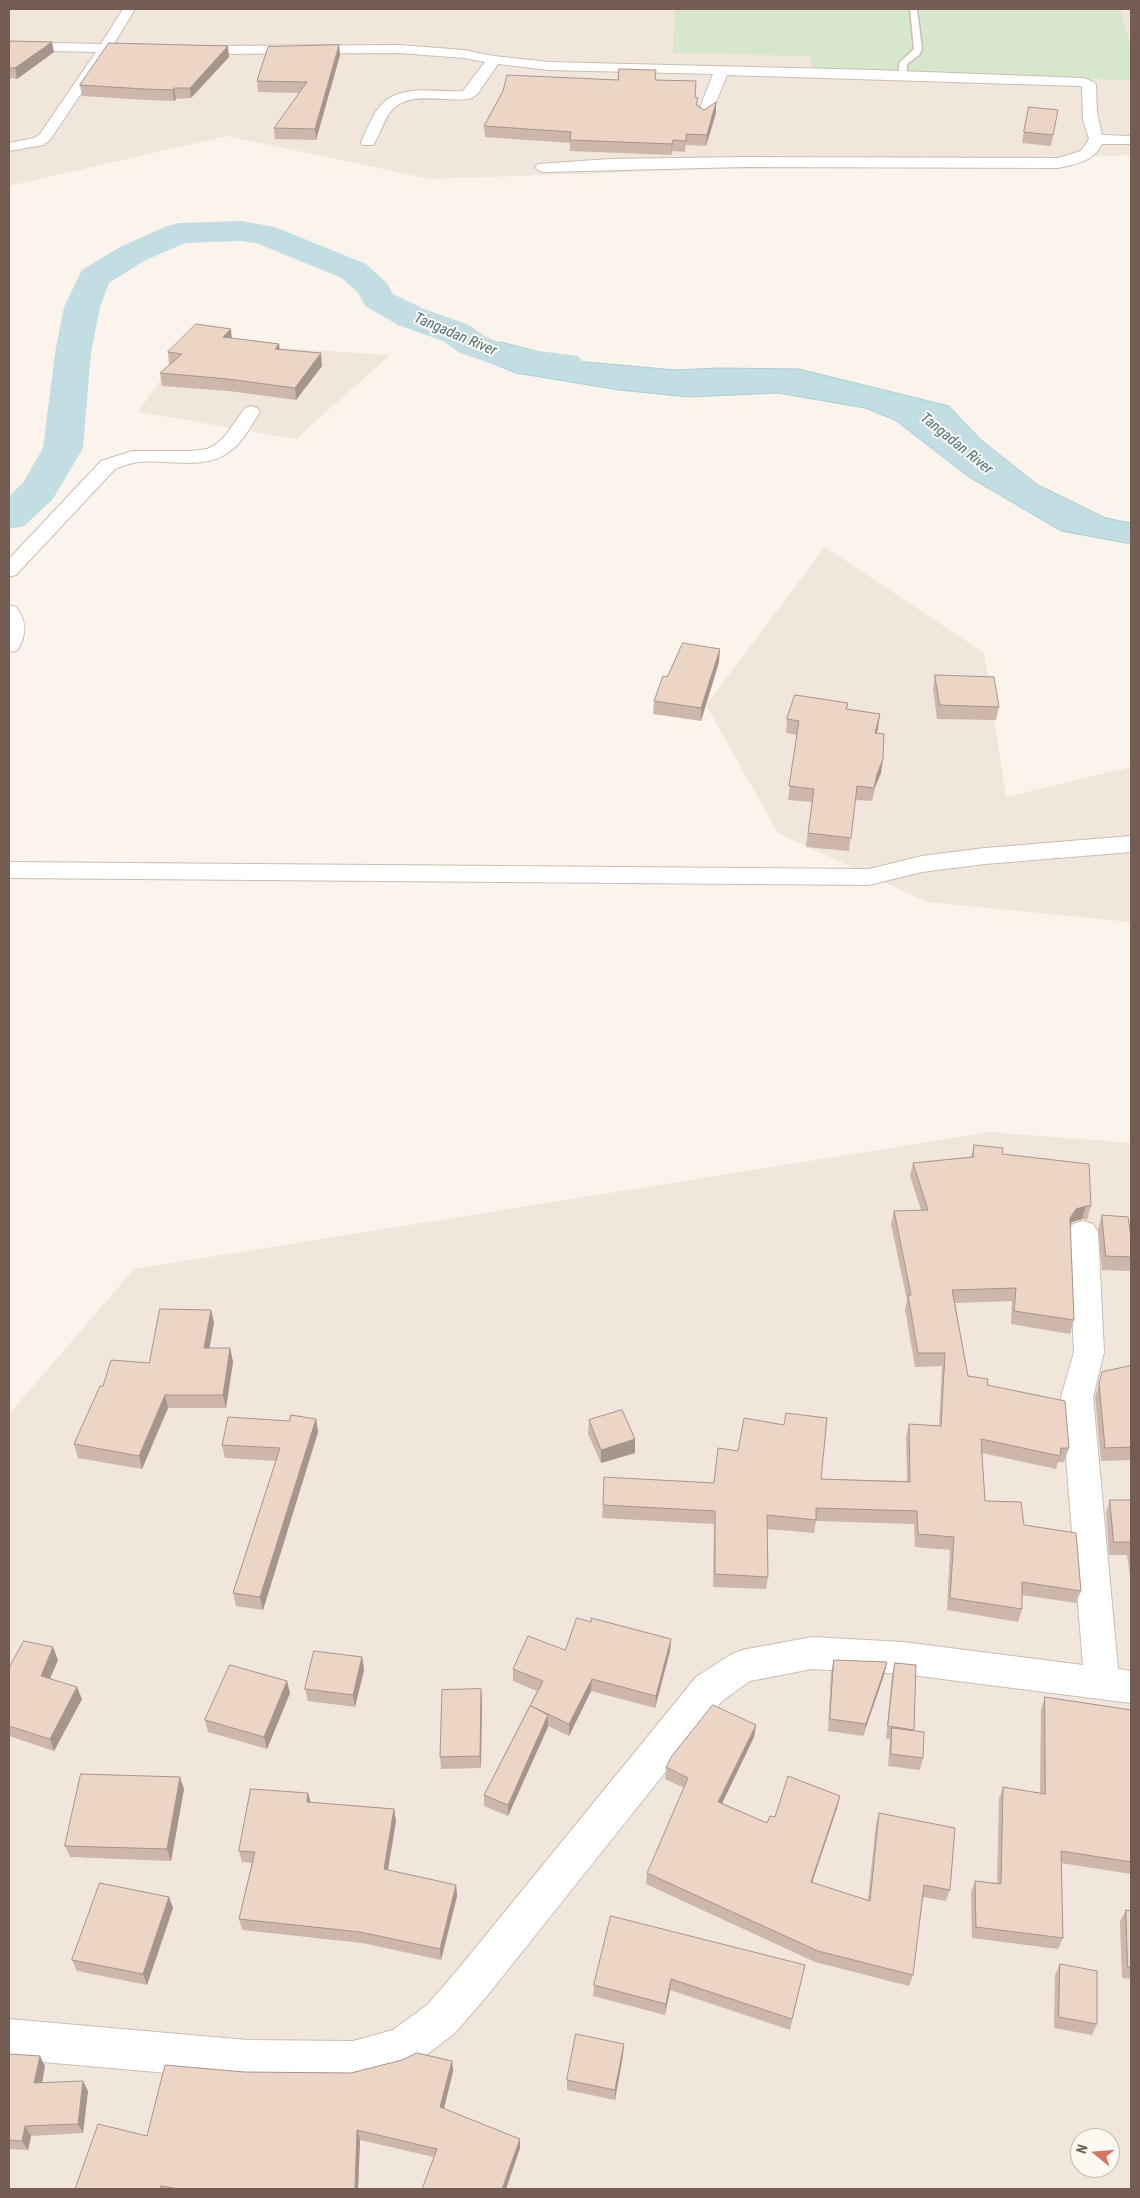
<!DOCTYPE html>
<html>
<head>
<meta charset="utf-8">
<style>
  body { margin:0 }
  #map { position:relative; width:1140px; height:2198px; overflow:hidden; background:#faf4ec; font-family:"Roboto Condensed",sans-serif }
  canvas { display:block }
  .frame { position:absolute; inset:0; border:10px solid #735c51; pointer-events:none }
  .north { position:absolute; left:1070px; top:2128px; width:50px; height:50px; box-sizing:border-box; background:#fdf8f2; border:1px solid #c6bab2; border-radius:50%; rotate:287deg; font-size:14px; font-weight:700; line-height:20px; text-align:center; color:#735c51 }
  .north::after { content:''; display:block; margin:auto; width:18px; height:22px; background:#d57760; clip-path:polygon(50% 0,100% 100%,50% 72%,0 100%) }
</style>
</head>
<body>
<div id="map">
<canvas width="1140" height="2198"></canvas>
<div class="frame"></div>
<div class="north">N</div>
</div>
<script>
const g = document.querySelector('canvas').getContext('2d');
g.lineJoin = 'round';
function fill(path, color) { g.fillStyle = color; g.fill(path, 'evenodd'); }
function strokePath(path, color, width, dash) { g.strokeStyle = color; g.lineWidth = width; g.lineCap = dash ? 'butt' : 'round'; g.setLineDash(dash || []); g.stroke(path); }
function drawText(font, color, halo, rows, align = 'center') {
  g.font = font + ' "Roboto Condensed",sans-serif'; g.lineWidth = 4; g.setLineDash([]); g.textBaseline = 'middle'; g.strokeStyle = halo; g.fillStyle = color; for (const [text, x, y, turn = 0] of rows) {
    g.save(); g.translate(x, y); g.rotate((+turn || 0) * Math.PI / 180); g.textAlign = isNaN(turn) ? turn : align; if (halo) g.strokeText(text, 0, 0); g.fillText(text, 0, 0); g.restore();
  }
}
const residential = new Path2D(`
  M9,9H1131V155L430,179L227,136L9,186Z
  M187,342L390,355L296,439L138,412Z
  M825,547L984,653L1006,797L1131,767V922L927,902L778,833L706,705Z
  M990,1132L1131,1143V2189H9V1414L134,1269ZM1080,2138H1110V2168H1080Z`);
const green = new Path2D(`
  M675,9H1120L1131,49V80L812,70L810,56L673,53Z`);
const water = new Path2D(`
  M501,342L574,361L676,370L718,368L799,369L949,406L981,440L1038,485L1106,518L1131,523V544L1061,531L969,477L895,420L865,408L778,393L688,397L619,390L516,373L476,357Z`);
const river = new Path2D(`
  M241,221L275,227L366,264L387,283L393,294L424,309L469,325L486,337L515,348L578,356L584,364L578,372L565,375L509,369L460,353L443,341L398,325L365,306L358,293L342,278L256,243L241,241L185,243L144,261L109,283L100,307L91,353L83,448L53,499L24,526L9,529V496L23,483L43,448L55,353L64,307L82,270L120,247L167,226L179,223Z`);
const lane = new Path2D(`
  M910,9H917L922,49L919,55L907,64V75L903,77L899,75V63L914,49Z`);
const street = new Path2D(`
  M123,9H135L114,44L145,45L150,46L152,49L150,52H109L50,140L43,145L9,151V143L34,138L40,134L96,52L9,50V42L101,44Z
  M399,45L464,50L494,56L549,62L874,70L1083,78L1094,82L1096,85L1097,113L1102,135L1131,136V144H1102C1093,162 1076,164 1058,168L743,167L543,172L538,170L535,167L538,164L610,159L743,157L1058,158L1081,151L1089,139L1083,120L1082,87L1080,86L727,75L711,115L704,119L697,115L713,74L549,70L498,64L478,93L472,98C448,104 411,89 392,110C383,120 381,134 373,145H363L361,142C367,130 372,115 381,105C400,83 438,93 463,91L485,62L464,58L399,53L190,54L183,50L190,46Z
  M251,406L257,408L260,412C251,425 243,443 229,452C202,472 164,457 133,463C127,464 121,467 115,469L16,575L9,577V559L101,461L132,451H191L207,449L215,445L225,436L245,408Z
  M9,605L16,607C27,621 27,635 17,651L9,652Z
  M1131,836V852L985,864L922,872L869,885L9,878V862L869,869L922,856L985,848Z
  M1083,1221L1093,1224L1098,1232L1104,1352L1093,1397L1118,1669L1131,1671V1703L903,1674L812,1669L750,1681L722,1701L487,1996L455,2033L417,2062L403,2068L353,2081L247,2080L9,2059V2019L247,2040L353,2041L393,2030L427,2005L459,1968L696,1677L730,1655L742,1650L812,1637L903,1642L1083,1665L1061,1397L1074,1352L1068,1232L1073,1224Z`);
const wall = new Path2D(`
  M9,41L54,52L17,79L9,78Z
  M339,45L340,55L316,140L275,139L274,128L299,93L258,92L257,81Z
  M229,57L191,98L176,99L174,101L146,100L82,96L80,85Z
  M618,80L695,97L698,106L704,110L716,113L706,146L686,145L685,152L672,151L671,155L570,151V143L485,137L484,126Z
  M1056,121L1051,146L1022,143L1024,132Z
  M232,338L279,344L280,350L322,366L296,400L229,391L162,386L160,373L170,364H169L168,352Z
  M719,662L701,721L653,714L654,701L667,677Z
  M935,675L999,707L996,720L937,719L933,689Z
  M848,703L847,709L880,714L877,734L881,773L875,787L872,801L855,800L849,851L806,847L812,802L788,800L797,735L786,733L787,719Z
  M974,1145L1002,1154L1091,1206L1087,1220L1082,1219L1072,1222L1070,1226L1074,1320L1070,1334L1011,1324L1012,1301L955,1303L968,1376L987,1385L1069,1448L1064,1462H1058L1056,1469L982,1453L985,1501L1024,1525L1081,1591L1076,1603L1022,1595V1609L1018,1622L947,1610L950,1550L915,1547L914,1524L816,1521L814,1533L767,1529L768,1577L766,1589L713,1587L714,1524L602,1518L603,1505L714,1483L821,1479L907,1481L906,1437L909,1424L939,1426L942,1366L915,1367L905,1309L907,1300L891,1224L894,1211L921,1210L910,1176L913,1163L971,1157Z
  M1102,1215L1131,1238V1267L1130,1271L1102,1270L1098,1229Z
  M211,1310L214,1323L209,1348H230L233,1362L226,1408H168L142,1469L78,1458L74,1444L103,1386L149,1363Z
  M1131,1366V1460L1101,1461L1095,1397L1102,1372Z
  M316,1419L318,1432L263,1610L236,1606L233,1593L276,1461L225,1458L222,1445L289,1421Z
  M589,1420L635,1439V1453L601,1463L588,1434Z
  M1110,1500H1131V1583L1127,1555H1109L1106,1513Z
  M591,1622L671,1639L670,1651L655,1708L591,1691L569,1736L548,1726L508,1816L484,1806V1795L537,1691L513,1681V1669L565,1650Z
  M362,1657L364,1670L355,1707L308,1701L305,1689Z
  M58,1660L50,1678L82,1699L54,1751L9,1736V1668Z
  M834,1660L887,1662L884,1675L863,1736L828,1731L831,1672Z
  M895,1663L916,1665L914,1731L923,1758L920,1770L888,1766L890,1739H886L892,1675Z
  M481,1689L482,1701L481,1768L441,1769L440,1757Z
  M290,1693L267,1749L208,1732L205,1720Z
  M1045,1697L1131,1710V1874L1061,1863L1063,1938L1058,1949L972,1938L971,1892L975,1881L997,1883L999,1799L1003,1787L1040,1793L1041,1709Z
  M756,1725L754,1737L722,1803L767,1823L775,1817L840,1796L837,1808L812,1883L868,1900L876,1824L879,1813L950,1890L946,1901L923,1897L913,1975L909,1986L815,1962L646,1884L647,1873L684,1788L665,1779L666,1767Z
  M184,1789L171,1861L70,1857L65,1846Z
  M308,1793L310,1802L394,1809L396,1821L388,1870L456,1885L457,1896L441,1960L362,1943L242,1930L239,1919L252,1863L242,1862L239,1851Z
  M169,1897L173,1908L147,1985L77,1971L72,1960Z
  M1126,1910L1131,1911V1979L1122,1978L1120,1921Z
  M1060,1964L1097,2024L1092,2035L1054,2028L1055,1975Z
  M805,1965L790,2030L670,1990L665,2015L593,1996L594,1985Z
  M9,2054L45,2066L42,2083L88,2091L83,2133L31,2136L28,2150L9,2149Z
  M623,2055L615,2100L567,2090V2080Z
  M452,2061L453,2071L444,2108L520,2148L506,2189H422L434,2157L360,2140L358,2189H75L147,2136L244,2072L351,2073Z`);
const shadedWall = new Path2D(`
  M52,42L54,52L17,79L15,68Z
  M339,45L340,55L316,140L315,129Z
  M228,46L229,57L191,98L190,88Z
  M174,88L176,99L174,101L173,90Z
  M716,102V113L706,146L707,135Z
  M673,140L672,151L671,155L672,144Z
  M231,329L232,341L223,337Z
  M279,344L280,356L275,349Z
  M321,353L322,366L296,400L295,388Z
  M720,649L719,662L701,721V708Z
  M880,714L878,728L873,747L875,733Z
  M883,759L881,773L875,787L872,801L877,774Z
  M1086,1206L1082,1219L1072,1222L1066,1232L1070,1218L1076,1209Z
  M211,1310L214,1323L207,1362L204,1348Z
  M230,1348L233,1362L226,1408L223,1395Z
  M165,1395L168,1408L142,1469L139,1456Z
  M316,1419L318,1432L263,1610L260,1597Z
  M635,1439V1453L601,1463V1450Z
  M671,1639L670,1651L655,1708L656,1696Z
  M53,1647L58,1660L46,1688L41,1676Z
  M362,1657L364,1670L355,1707L353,1695Z
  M887,1662L884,1675L863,1736L866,1724Z
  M592,1679L591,1691L569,1736V1724Z
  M287,1681L290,1693L267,1749L264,1737Z
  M77,1687L82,1699L54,1751L50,1739Z
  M481,1689L482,1701L481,1768L480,1756Z
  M548,1715V1727L508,1816V1805Z
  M756,1725L754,1737L717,1814L718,1802Z
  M180,1777L184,1789L171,1861L167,1849Z
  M308,1793L311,1804L307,1802Z
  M840,1796L837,1808L808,1894L811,1882Z
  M394,1809L396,1821L386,1881L384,1869Z
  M456,1885L457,1896L441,1960L440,1949Z
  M169,1897L173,1908L147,1985L143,1974Z
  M671,1979L670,1990L665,2015L666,2004Z
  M624,2044L623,2055L615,2100V2090Z
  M40,2056L45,2066L40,2093L34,2083Z
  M452,2061L453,2071L442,2117L440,2107Z
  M83,2081L88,2091L83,2133L78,2124Z
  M25,2126L31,2136L28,2150L22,2141Z
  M357,2130L360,2140L358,2189H355Z
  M520,2139V2148L506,2189H502Z`);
const building = new Path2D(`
  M9,41L52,42L15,68H9Z
  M109,43L228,46L190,88H174L173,90L144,89L80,85Z
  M339,45L315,129L274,128L307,82L257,81L268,47Z
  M619,69L656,70L655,80L696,81L695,97L698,98L696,105L704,110L716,102L707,135L686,134V141L673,140L672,144L570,140L571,132L484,126L503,91L507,75L618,80Z
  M1029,107L1058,110L1053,135L1024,132Z
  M196,324L231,329L223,337L279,344L275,349L321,353L295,388L228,379L160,373L182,354L168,352Z
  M683,643L720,649L701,708L654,701L663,676L667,677Z
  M935,675L994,677L999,707L940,705Z
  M795,695L848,703L846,709L880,714L875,733L884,734L883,759L877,774L874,788L857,786L851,838L808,833L814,789L789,786L799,721L787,719Z
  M974,1145L1003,1148L1002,1154L1089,1164L1091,1206H1086L1076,1209L1070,1218L1074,1320L1014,1311L1016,1288L952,1290L968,1376L988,1379L987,1385L1065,1401L1069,1448H1061L1060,1456L981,1439L985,1501L1021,1502L1024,1525L1076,1533L1081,1591L1022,1582V1609L950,1598L954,1537L918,1534L917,1511L816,1508V1520L767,1515L768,1577L715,1574V1511L603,1505L604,1477L714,1483L718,1448L738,1451L744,1418L784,1425L786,1413L827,1418L821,1479L910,1482L909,1424L941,1426L945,1353H918L908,1295H911L894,1211L928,1210L913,1163L973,1157Z
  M1102,1215L1128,1217L1131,1238V1257L1106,1256Z
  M160,1309L211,1310L204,1348H230L223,1395H165L139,1456L74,1444L100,1386H103L111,1360L149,1363Z
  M1131,1366V1447L1105,1448L1099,1384L1102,1372Z
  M622,1410L635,1439L601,1450L589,1420Z
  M291,1415L316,1419L260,1597L233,1593L280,1448L222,1445L228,1417L289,1421Z
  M1110,1500H1131V1542H1114Z
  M577,1618L591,1622V1618L671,1639L656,1696L592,1679L569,1724L531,1706L548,1715L508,1805L484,1795L543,1681L513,1669L528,1636L565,1650Z
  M24,1641L53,1647L41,1676L77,1687L50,1739L9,1726V1668Z
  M314,1651L362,1657L353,1695L305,1689Z
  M834,1660L887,1662L866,1724L830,1719Z
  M895,1663L916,1665L914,1730L888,1726Z
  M230,1665L287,1681L264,1737L205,1720Z
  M481,1689L480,1756L440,1757L442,1690Z
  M1045,1697L1131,1710V1862L1061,1851L1063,1938L976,1927L975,1881L1001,1884L1003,1787L1045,1794Z
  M713,1705L756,1725L718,1802L767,1823L770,1816L775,1817L788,1776L840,1796L811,1882L870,1901L879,1813L955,1828L950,1890L924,1885L913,1975L818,1951L647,1873L688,1778L666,1767L672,1756Z
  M892,1728L924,1732L923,1758L891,1754Z
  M81,1774L180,1777L167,1849L65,1846Z
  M251,1789L308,1793L307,1802L394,1809L384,1869L456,1885L440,1949L360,1932L239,1919L255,1852L239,1851Z
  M100,1883L169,1897L143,1974L72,1960Z
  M1126,1910L1131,1911V1967H1128Z
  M611,1916L805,1965L792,2019L671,1979L666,2004L594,1985Z
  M1060,1964L1097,1971V2024L1059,2017Z
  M576,2034L624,2044L615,2090L567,2080Z
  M417,2053L452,2061L440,2107L520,2139L502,2189H422L437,2149L357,2130L355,2189H179L161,2186L160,2189H75L98,2124L147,2136L165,2065L244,2072L351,2073L402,2060Z
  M9,2054L40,2056L34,2083L83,2081L78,2124L25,2126L22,2141L9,2140Z`);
const farWaternames = [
  ["Tangadan River",455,335,23],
  ["Tangadan River",956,444,39]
];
fill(residential, '#f1e6db');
fill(green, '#d7e7cb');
fill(water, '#c2dee2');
strokePath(water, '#a9cdd3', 1);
fill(river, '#c2dee2');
strokePath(lane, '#ccbdb2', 3);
strokePath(street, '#ccbdb2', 2);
fill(lane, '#fff');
fill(street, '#fff');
fill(wall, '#ccb7aa');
fill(shadedWall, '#a6958b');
fill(building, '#edd5c6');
strokePath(building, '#a6958b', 1);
drawText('italic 15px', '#4a757c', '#fdf8f2', farWaternames);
</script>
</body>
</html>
